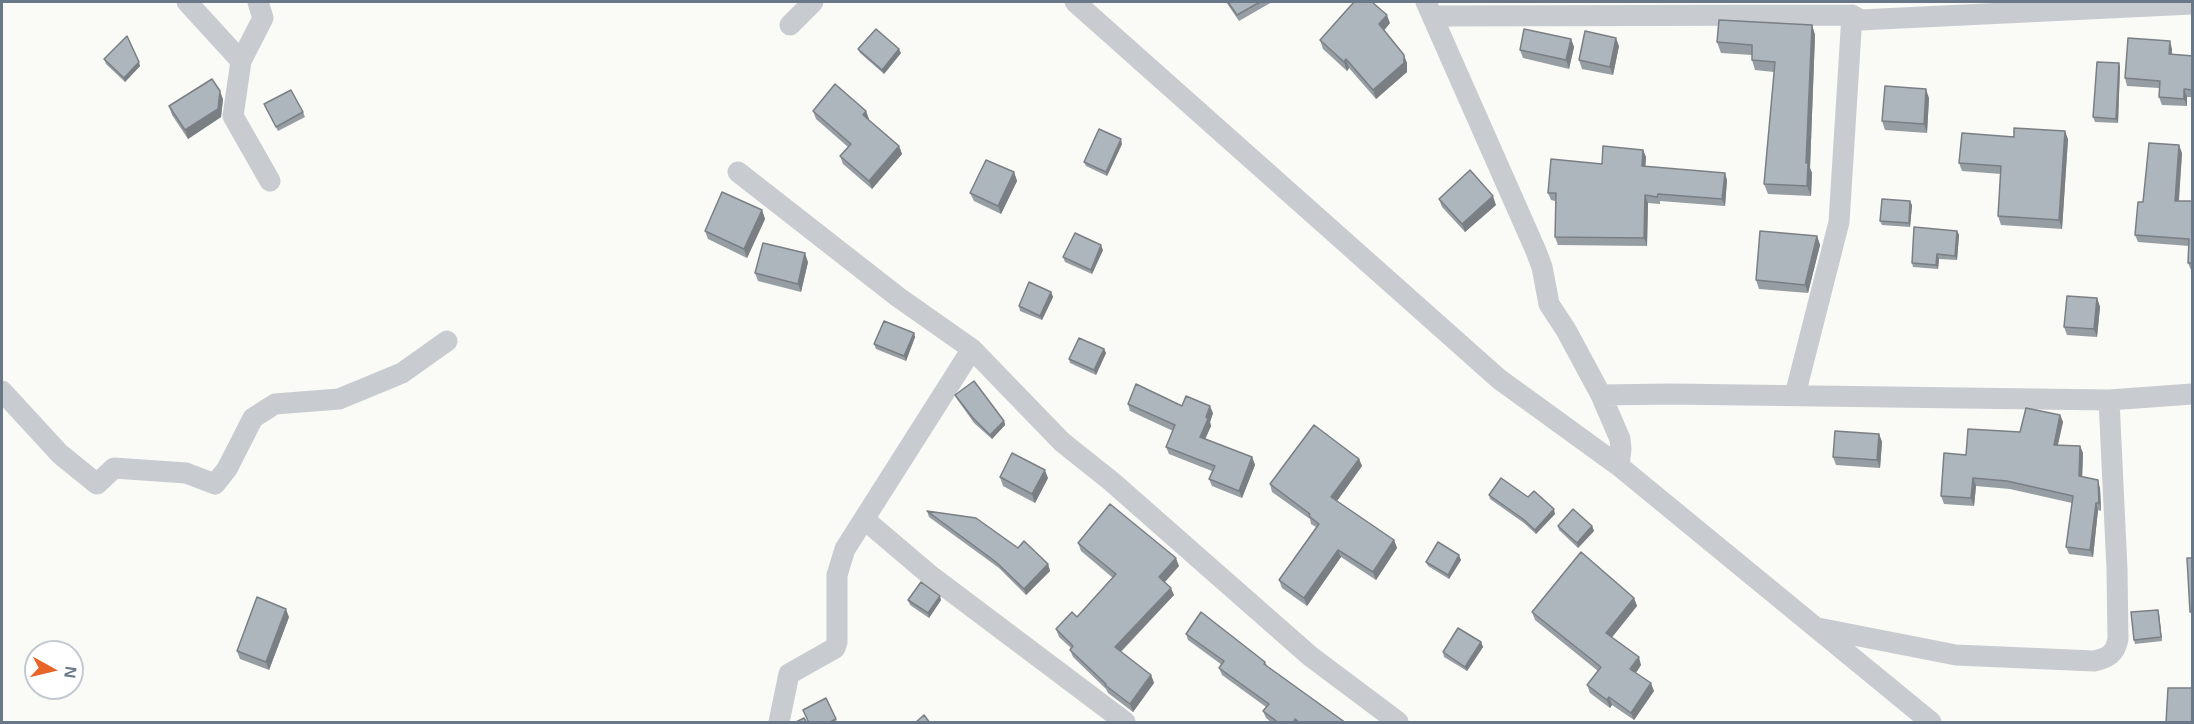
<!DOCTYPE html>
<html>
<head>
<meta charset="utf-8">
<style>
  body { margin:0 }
  #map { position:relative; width:2194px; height:724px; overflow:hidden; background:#fafaf7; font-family:Arial,sans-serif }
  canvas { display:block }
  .frame { position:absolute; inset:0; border:3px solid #687889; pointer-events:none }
  .north { position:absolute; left:24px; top:640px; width:60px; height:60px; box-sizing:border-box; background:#fff; border:2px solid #c3c9d0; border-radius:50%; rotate:98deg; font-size:16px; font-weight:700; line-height:24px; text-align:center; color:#687889 }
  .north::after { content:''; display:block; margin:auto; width:21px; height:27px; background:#e86429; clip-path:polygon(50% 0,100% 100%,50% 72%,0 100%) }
</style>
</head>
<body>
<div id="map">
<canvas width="2194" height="724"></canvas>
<div class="frame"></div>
<div class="north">N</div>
</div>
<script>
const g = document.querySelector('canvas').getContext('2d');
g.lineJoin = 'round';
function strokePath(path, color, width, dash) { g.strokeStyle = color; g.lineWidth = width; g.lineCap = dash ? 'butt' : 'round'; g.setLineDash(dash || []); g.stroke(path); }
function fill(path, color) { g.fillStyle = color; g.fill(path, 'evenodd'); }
const minor = new Path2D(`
  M187,2L241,61L233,116L270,181
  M1075,2L1499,379L1619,466L1931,722
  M1426,2L1536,251L1542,267L1549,304L1566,330L1601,395L1620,439L1621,449L1619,466
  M1434,16L1852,15L1860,20L2192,4
  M790,25L813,2
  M241,61L263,18L258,2
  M738,172L898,297L972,349L1062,442L1111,481L1310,656L1398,722
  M2,391L60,454L97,484L114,468L186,473L215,484L227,469L253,418L275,404L339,399L402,373L447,341
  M1601,395L1671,394L2109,400L2192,394
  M1795,395L1839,222L1852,15
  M864,519L931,576L1125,722
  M1818,628L1956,655L2094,661C2108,658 2115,654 2118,639L2117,569L2109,400
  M779,722L789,674L835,648L837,642V575L845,549L972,349`);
const wall = new Path2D(`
  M1226,2H1272L1239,21Z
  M1390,23L1384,30L1407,63V72L1376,99L1349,68L1347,71L1323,49L1320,40Z
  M1812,25L1815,35L1810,168L1812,173L1811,196L1768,194L1764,184L1774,72L1755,70L1752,60V55L1721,53L1717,42Z
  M1571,39L1574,47L1569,69L1523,58L1520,50Z
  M1619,46L1613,75L1582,69L1579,60Z
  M858,49L901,53L884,74L860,53Z
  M2172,49V54L2193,56V97H2187V106L2162,105L2159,97V88L2127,86L2125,78Z
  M104,59L140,66L125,82L106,64Z
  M2120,67L2118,123L2095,122L2093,117Z
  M1929,98L1927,133L1885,130L1882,121Z
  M223,99L221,117L188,139L172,115L169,106Z
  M264,104L303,112L305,117L278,131Z
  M813,111H866L869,120L899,146L902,154L872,189L843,164L840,156L848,147L816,119Z
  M2014,137L2068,139L2062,229L2001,225L1998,216L2001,174L1962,171L1959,163Z
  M1122,144L1107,176L1086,166L1084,162Z
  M1643,150L1646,157L1645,166L1727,180L1725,206L1660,201V204L1648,203L1647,246L1558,245L1555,237V201L1551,200L1548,193L1602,164Z
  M2182,153L2179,201H2193V270H2191L2188,263L2189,246L2138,242L2135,235L2143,202Z
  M1014,172L1017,181L1001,214L974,201L970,193Z
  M1439,199L1496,205L1465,232L1442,207Z
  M1912,205L1910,227L1882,225L1880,221Z
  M762,210L765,219L747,258L708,239L705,231Z
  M1957,231L1959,235L1957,260L1939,259L1938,269L1913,267L1912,263Z
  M1817,236L1820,245L1808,293L1759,289L1756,280Z
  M1103,250L1092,274L1065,262L1063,257Z
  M808,262L801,292L758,281L755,273Z
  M1051,292L1053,297L1042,320L1020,311L1019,306Z
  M2097,298L2100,307L2097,337L2067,335L2064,327Z
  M914,333L915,337L906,361L876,349L874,344Z
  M1104,349L1106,353L1096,375L1070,363L1069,359Z
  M955,395L1004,421L1005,425L992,439L974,423L957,399Z
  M1128,404L1182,406L1213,413L1210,422L1211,426L1205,439L1252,457L1255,465L1242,498L1212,486L1209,479L1212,471L1169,454L1166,447L1173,431L1130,411Z
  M2060,415L2063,422L2058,445L2080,446L2083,453L2082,476L2100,488L2101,511L2098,510L2093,557L2069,554L2066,547L2072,503L2010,489L1976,486L1974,506L1944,504L1941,496L1966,455Z
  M1879,434L1882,442L1880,468L1836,465L1833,457Z
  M1359,459L1362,466L1337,501L1394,540L1397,548L1376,580L1341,557L1307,606L1282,588L1279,580L1316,527L1311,524L1310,519L1272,492L1270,484Z
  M1000,477L1048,478L1035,503L1003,486Z
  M1489,495L1528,497L1555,514L1536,534L1524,523L1490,499Z
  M927,511L1018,548L1048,564L1050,571L1026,595L999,568L929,517Z
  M1558,526H1592L1594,531L1578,548L1559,530Z
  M1078,543L1179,566L1165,582L1174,595L1121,652L1151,675L1154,683L1133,712L1108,693L1106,689L1073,657L1070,650L1071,648L1059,637L1056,629L1077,617L1113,578L1081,551Z
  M1461,560L1449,579L1428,566L1426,562Z
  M1634,598L1637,606L1612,637L1641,665L1636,673L1654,691L1634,720L1612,705L1610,708L1590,693L1587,685L1598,671L1535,620L1532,612Z
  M908,600H941L929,618L910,605Z
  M2158,610L2159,614L2162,641L2135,644L2134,640Z
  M289,617L269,670L240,659L237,651Z
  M1186,634L1265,662L1267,666L1346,723H1272L1266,718L1263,711L1266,707L1222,675L1219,668L1222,665L1188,640Z
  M1481,642L1483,647L1467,671L1444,657L1443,652Z
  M836,719L837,723H809Z`);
const shadedWall = new Path2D(`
  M1387,15L1390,23L1382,33L1379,24Z
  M1812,25L1815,35L1810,168L1812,173L1811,196L1807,186L1806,163Z
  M1616,38L1619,46L1613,75L1610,67Z
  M1571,39L1574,47L1569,69L1566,60Z
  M2170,41L2172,49L2171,61L2169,54Z
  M899,49L901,53L884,74L882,70Z
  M1404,55L1407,63V72L1376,99L1373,90Z
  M1346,59L1349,68L1347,71L1344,62Z
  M139,62L140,66L125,82L124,78Z
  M2119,63L2120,67L2118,123L2116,119Z
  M1926,89L1929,98L1927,133L1924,124Z
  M2184,89L2187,97V106L2184,99Z
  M220,91L223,99L221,117L188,139L185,130Z
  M866,111L869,119L866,123L863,115Z
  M2065,131L2068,139L2062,229L2059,220Z
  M1121,139L1122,144L1107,176L1106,172Z
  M2179,145L2182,153L2178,209L2175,201Z
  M899,146L902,154L872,189L869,181Z
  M1643,150L1646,157L1645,173L1642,166Z
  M1014,172L1017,181L1001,214L998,206Z
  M1725,173L1727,180L1725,206L1722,199Z
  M1645,195L1648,203L1647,246L1644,238Z
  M1493,196L1496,205L1465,232L1462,224Z
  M1910,201L1912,205L1910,227L1909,223Z
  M762,210L765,219L747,258L744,249Z
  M1957,231L1959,235L1957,260L1955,256Z
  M1817,236L1820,245L1808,293L1805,285Z
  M1101,245L1103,250L1092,274L1091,270Z
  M805,253L808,262L801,292L798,284Z
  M1937,254L1939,259L1938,269L1936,265Z
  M1051,292L1053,297L1042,320L1040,316Z
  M2097,298L2100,307L2097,337L2094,329Z
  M914,333L915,337L906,361L904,356Z
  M1104,349L1106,353L1096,375L1094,370Z
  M1210,406L1213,413L1210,422L1211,426L1203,444L1200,437Z
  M2060,415L2063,422L2056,452L2054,445Z
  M1004,421L1005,425L992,439L990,435Z
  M1879,434L1882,442L1880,468L1877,460Z
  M2080,446L2083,453L2082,483L2079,476Z
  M1252,457L1255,465L1242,498L1239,491Z
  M1359,459L1362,466L1334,505L1331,497Z
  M1045,470L1048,478L1035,503L1032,494Z
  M1973,478L1976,486L1974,506L1971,498Z
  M2098,480L2100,488L2101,511L2099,503Z
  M2096,503L2098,510L2093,557L2090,550Z
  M1554,509L1555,514L1536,534L1535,530Z
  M1592,526L1594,531L1578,548L1577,543Z
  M1394,540L1397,548L1376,580L1373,572Z
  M1338,550L1341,557L1307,606L1304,598Z
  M1459,555L1461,560L1449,579L1448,575Z
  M1176,558L1179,566L1162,585L1159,577Z
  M1048,564L1050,571L1026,595L1024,589Z
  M1171,588L1174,595L1117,655L1115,647Z
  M940,596L941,600L929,618L928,613Z
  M1634,598L1637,606L1609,641L1606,633Z
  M286,609L289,617L269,670L266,662Z
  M2158,610L2159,614L2162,641L2161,637Z
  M1481,642L1483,647L1467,671L1465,667Z
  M1639,657L1641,665L1633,677L1630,669Z
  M1151,675L1154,683L1133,712L1130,704Z
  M1651,683L1654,691L1634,720L1631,713Z
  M1609,697L1612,705L1610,708L1607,700Z`);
const building = new Path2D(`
  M1228,2H1260L1237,15Z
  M1354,2H1372L1387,15L1379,24L1404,55V63L1373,90L1346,59L1344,62L1320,40Z
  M1719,20L1812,25L1806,163H1808L1807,186L1764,184L1775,62L1752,60V45L1717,42Z
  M876,29L899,49L882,70L858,49Z
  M1524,29L1571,39L1566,60L1520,50Z
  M1585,31L1616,38L1610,67L1579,60Z
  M127,36L139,62L124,78L104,59Z
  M2128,38L2170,41L2169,54L2193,56V90L2184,89V99L2159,97L2160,81L2125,78Z
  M2097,62L2119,63L2116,119L2093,117Z
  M212,79L220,91L218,109L185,130L169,106Z
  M835,84L866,111L863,115L899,146L869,181L840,156L851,144L813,111Z
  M1885,86L1926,89L1924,124L1882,121Z
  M291,90L303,112L276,127L264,104Z
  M2014,128L2065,131L2059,220L1998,216L2001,166L1959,163L1962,133L2014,137Z
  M1099,129L1121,139L1106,172L1084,162Z
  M2149,143L2179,145L2175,201H2193V263H2188L2189,239L2135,235L2138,202H2143Z
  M1603,146L1643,150L1642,166L1725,173L1722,199L1658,194L1657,197L1645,195L1644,238L1555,237L1556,193H1548L1551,159L1602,164Z
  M986,160L1014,172L998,206L970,193Z
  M1470,170L1493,196L1462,224L1439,199Z
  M722,192L762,210L744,249L705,231Z
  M1882,199L1910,201L1909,223L1880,221Z
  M1914,227L1957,231L1955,256L1937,254L1936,265L1912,263Z
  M1760,231L1817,236L1805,285L1756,280Z
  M1075,233L1101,245L1091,270L1063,257Z
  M763,243L805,253L798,284L755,273Z
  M1029,282L1051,292L1040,316L1019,306Z
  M2067,296L2097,298L2094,329L2064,327Z
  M884,321L914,333L904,356L874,344Z
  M1079,338L1104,349L1094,370L1069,359Z
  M974,381L1004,421L990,435L973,418L955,395Z
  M1136,384L1182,406L1186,396L1210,406L1206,417L1208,419L1200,437L1252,457L1239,491L1209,479L1215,466L1166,447L1175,425L1128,404Z
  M2026,408L2060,415L2054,445L2080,446L2079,476L2098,480L2099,503H2096L2090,550L2066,547L2073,496L2007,481L1973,478L1971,498L1941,496L1944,453L1966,455L1968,429L2020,432Z
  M1314,425L1359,459L1331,497L1394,540L1373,572L1338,550L1304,598L1279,580L1319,524L1309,516L1310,514L1270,484Z
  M1835,431L1879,434L1877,460L1833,457Z
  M1012,453L1045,470L1032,494L1000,477Z
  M1501,478L1528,497L1534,491L1554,509L1535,530L1523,519L1489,495Z
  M1110,504L1176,558L1159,577L1171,588L1115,647L1151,675L1130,704L1105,685L1106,684L1070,650L1073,646L1056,629L1072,612L1077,617L1116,574L1078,543Z
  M1573,509L1592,526L1577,543L1558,526Z
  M927,511L976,518L1018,548L1024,541L1048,564L1024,589L996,562Z
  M1438,542L1459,555L1448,575L1426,562Z
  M1581,552L1634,598L1606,633L1639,657L1630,669L1651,683L1631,713L1609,697L1607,700L1587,685L1601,667L1532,612Z
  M2187,558H2193V612H2190Z
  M921,582L940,596L928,613L908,600Z
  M257,597L286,609L266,662L237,651Z
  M2158,610L2161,637L2134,640L2131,612Z
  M1201,612L1265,662L1264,664L1346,723H1300L1295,719L1293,723H1279L1263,711L1269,704L1219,668L1224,661L1186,634Z
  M1458,628L1481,642L1465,667L1443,652Z
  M2168,688H2193V723H2166Z
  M826,698L836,719L828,723H809L803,710Z
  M924,715L930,723H915Z
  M804,718L807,723H794Z`);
strokePath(minor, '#c8cbcf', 21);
fill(wall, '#969da3');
fill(shadedWall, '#7a7f84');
fill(building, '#aeb6bd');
strokePath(building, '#7a7f84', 1.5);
</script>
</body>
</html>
